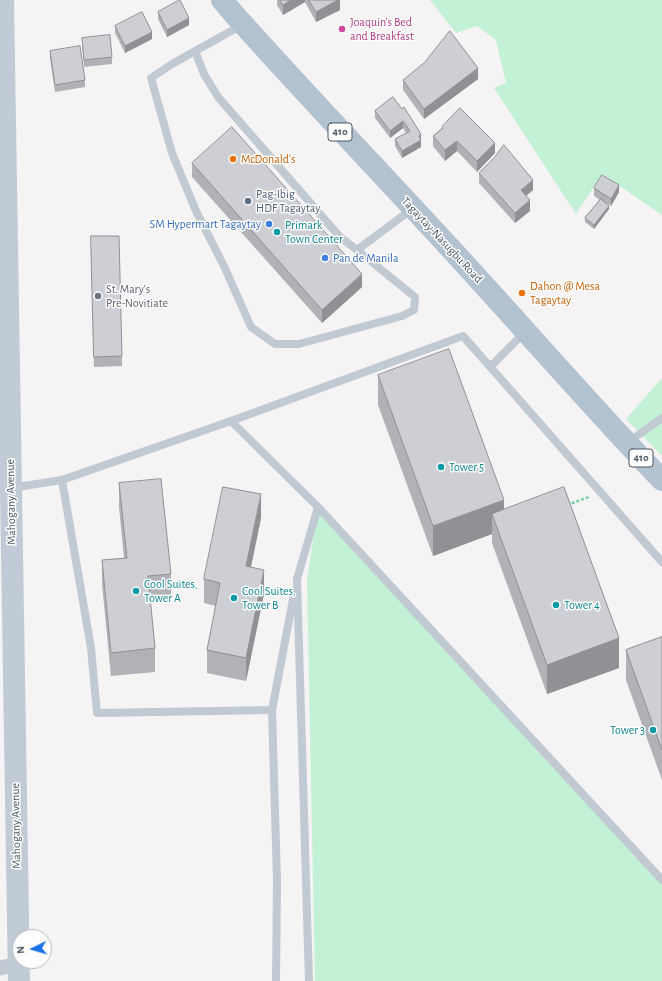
<!DOCTYPE html>
<html>
<head>
<meta charset="utf-8">
<style>
  body { margin:0 }
  #map { position:relative; width:662px; height:981px; overflow:hidden; background:#f5f3f3; font-family:"Alegreya Sans",sans-serif }
  canvas { display:block }
  .north { position:absolute; left:12px; top:929px; width:40px; height:40px; box-sizing:border-box; background:#fff; border:1px solid #b7bbc0; border-radius:50%; rotate:265deg; font-size:11px; font-weight:700; line-height:16px; text-align:center; color:#4a5661 }
  .north::after { content:''; display:block; margin:auto; width:14px; height:18px; background:#1a73e8; clip-path:polygon(50% 0,100% 100%,50% 72%,0 100%) }
</style>
</head>
<body>
<div id="map">
<canvas width="662" height="981"></canvas>
<div class="north">N</div>
</div>
<script>
const g = document.querySelector('canvas').getContext('2d');
g.lineJoin = 'round';
function fill(path, color) { g.fillStyle = color; g.fill(path, 'evenodd'); }
function strokePath(path, color, width, dash) { g.strokeStyle = color; g.lineWidth = width; g.lineCap = dash ? 'butt' : 'round'; g.setLineDash(dash || []); g.stroke(path); }
function drawText(font, color, halo, rows, align = 'center') {
  g.font = font + ' "Alegreya Sans",sans-serif'; g.lineWidth = 3; g.setLineDash([]); g.textBaseline = 'middle'; g.strokeStyle = halo; g.fillStyle = color; for (const [text, x, y, turn = 0] of rows) {
    g.save(); g.translate(x, y); g.rotate((+turn || 0) * Math.PI / 180); g.textAlign = isNaN(turn) ? turn : align; if (halo) g.strokeText(text, 0, 0); g.fillText(text, 0, 0); g.restore();
  }
}
const green = new Path2D(`
  M430,0H662V215L602,174L576,214L494,88L506,83L496,40L477,26L456,33Z
  M662,378V456L626,419Z
  M318,507L662,880V981H315L307,580Z`);
const path = new Path2D(`
  M567,505L589,497`);
const service = new Path2D(`
  M195,51L204,74L218,97L340,237L357,250L415,297L414,310L402,316L299,344H275L251,327L224,266L196,211L172,153L151,78L172,64L242,25
  M357,250L412,209
  M490,367L525,332
  M231,421L318,507L662,880
  M627,443L662,418
  M62,480L91,648L97,713L272,710
  M11,488L62,480L231,421L463,336L662,562
  M276,981L277,880L272,710L294,594
  M309,981L297,579L318,507`);
const minor = new Path2D(`
  M0,968L19,964`);
const secondary = new Path2D(`
  M3,0L19,981`);
const primary = new Path2D(`
  M222,0L233,13C308,97 386,178 462,261C529,334 594,409 662,480`);
const wall = new Path2D(`
  M277,0H340V10L316,22L305,2L283,15L277,5Z
  M158,12L189,25L167,37L158,19Z
  M115,26L152,39L125,53L115,33Z
  M82,38L112,57V64L84,67L82,45Z
  M50,51L85,80V87L55,92L50,58Z
  M478,79L424,119L403,90V80Z
  M393,97L421,134V147L402,158L395,146V139L406,133L403,128L390,138L375,118V111Z
  M442,127L495,153L477,172L457,151L445,161L433,146V136L442,128Z
  M192,163L362,287L322,323L192,177Z
  M479,173L533,190L526,196L530,211L515,223L479,183Z
  M594,188L619,192L611,206L606,203L609,209L594,229L585,222V218L600,200L594,196Z
  M91,247L122,356V366L94,367Z
  M378,375L504,509L619,668L547,694L492,543V534L433,556L378,405Z
  M119,483L171,574V598L150,600L155,648V672L111,676L102,584V560L124,558L119,507Z
  M261,518L251,567L264,594L246,681L207,673V650L216,606L204,603V579Z
  M662,637V780L626,680V650Z`);
const shadedWall = new Path2D(`
  M291,0H305V2L283,15V5Z
  M338,0H340V10L316,22V12Z
  M189,18V25L167,37V30Z
  M152,32V39L125,53V46Z
  M478,68V79L424,119V109Z
  M403,121V128L390,138V131Z
  M421,134V147L402,158V151Z
  M457,141V151L445,161V150Z
  M495,143V153L477,172V161Z
  M533,180V190L521,200V190Z
  M619,185V192L611,206V199Z
  M530,200V211L515,223V213Z
  M609,206V209L594,229V225Z
  M362,274V287L322,323V310Z
  M261,494V518L246,590V566Z
  M504,500V529L492,514V534L433,556V526Z
  M264,570V594L246,681V658Z
  M619,638V668L547,694V665Z`);
const building = new Path2D(`
  M180,0L189,18L167,30L158,12Z
  M280,0H291L283,5Z
  M309,0H338L316,12Z
  M142,12L152,32L125,46L115,26Z
  M450,31L478,68L424,109L403,80L424,63Z
  M110,35L112,57L84,60L82,38Z
  M80,46L85,80L55,85L50,51Z
  M393,97L402,109L404,107L421,134L419,136L421,140L402,151L395,139L410,131L403,121L390,131L375,111Z
  M460,108L495,143L477,161L457,141L445,150L433,136L443,128L442,127Z
  M232,127L362,274L322,310L192,163Z
  M504,145L533,180L521,190L530,200L515,213L479,173L494,158Z
  M602,175L619,185L611,199L594,188Z
  M601,199L609,206L594,225L585,218Z
  M91,236H119L122,356L94,357Z
  M449,349L504,500L433,526L378,375Z
  M161,479L171,574L148,576L155,648L111,653L102,560L127,558L119,483Z
  M223,487L261,494L246,566L264,570L246,658L207,650L220,583L204,579Z
  M564,487L619,638L547,665L492,514Z
  M662,637V750L626,650Z`);
const markers = [
  [342,29,4,"#d1479c"],
  [233,159,4,"#e8710a"],
  [248,201,4,"#5c6f8a"],
  [269,224,4,"#3f7fe0"],
  [277,232,4,"#0f9aa8"],
  [325,258,4,"#3f7fe0"],
  [522,293,4,"#e8710a"],
  [98,296,4,"#6b7280"],
  [441,467,4,"#0f9aa8"],
  [136,591,4,"#0f9aa8"],
  [234,598,4,"#0f9aa8"],
  [556,605,4,"#0f9aa8"],
  [653,730,4,"#0f9aa8"]
];
const shields = [
  [340,132,24],
  [641,458,24]
];
const shieldNames = [
  ["410",340,132],
  ["410",641,458]
];
const hotelNames = [
  ["Joaquin's Bed",350,22],
  ["and Breakfast",350,36]
];
const foodNames = [
  ["McDonald's",241,159],
  ["Dahon @ Mesa",530,286],
  ["Tagaytay",530,300]
];
const serviceNames = [
  ["Pag-Ibig",256,194],
  ["HDF Tagaytay",256,208]
];
const shopNames = [
  ["SM Hypermart Tagaytay",261,224],
  ["Pan de Manila",333,258,"left"]
];
const cultureNames = [
  ["Primark",285,225],
  ["Town Center",285,239],
  ["Tower 5",449,467],
  ["Cool Suites,",144,584],
  ["Tower A",144,598],
  ["Cool Suites,",242,591],
  ["Tower B",242,605],
  ["Tower 4",564,605],
  ["Tower 3",645,730,"right"]
];
const streetNames = [
  ["Tagaytay-Nasugbu Road",442,240,47],
  ["Mahogany Avenue",11,502,-91],
  ["Mahogany Avenue",16,826,-91]
];
const worshipNames = [
  ["St. Mary's",106,289],
  ["Pre-Novitiate",106,303]
];
fill(green, '#c3f1d5');
strokePath(path, '#7ad0a6', 2.5, [3, 2]);
strokePath(service, '#c1cad2', 8);
strokePath(minor, '#c1cad2', 15);
strokePath(secondary, '#c1cbd6', 22);
strokePath(primary, '#b3c2d1', 22);
fill(wall, '#b0b2b7');
fill(shadedWall, '#909195');
fill(building, '#cdcfd5');
strokePath(building, '#909195', 1);
for (const [x, y, r, color] of markers) { const dot = new Path2D(); dot.arc(x, y, r, 0, 2 * Math.PI); g.fillStyle = color; g.fill(dot); strokePath(dot, '#fff', 1.5); }
for (const [x, y, w] of shields) { const box = new Path2D(); box.roundRect(x - w / 2, y - 9, w, 18, 3); g.fillStyle = '#fff'; g.fill(box); strokePath(box, '#4a5661', 1); }
drawText('bold 11px', '#4a5661', null, shieldNames);
drawText('12px', '#b23c85', '#fff', hotelNames, 'left');
drawText('12px', '#c56008', '#fff', foodNames, 'left');
drawText('12px', '#4e5e75', '#fff', serviceNames, 'left');
drawText('12px', '#366cbe', '#fff', shopNames, 'right');
drawText('12px', '#0d838f', '#fff', cultureNames, 'left');
drawText('12px', '#4a5661', '#fff', streetNames);
drawText('12px', '#5b616d', '#fff', worshipNames, 'left');
</script>
</body>
</html>
